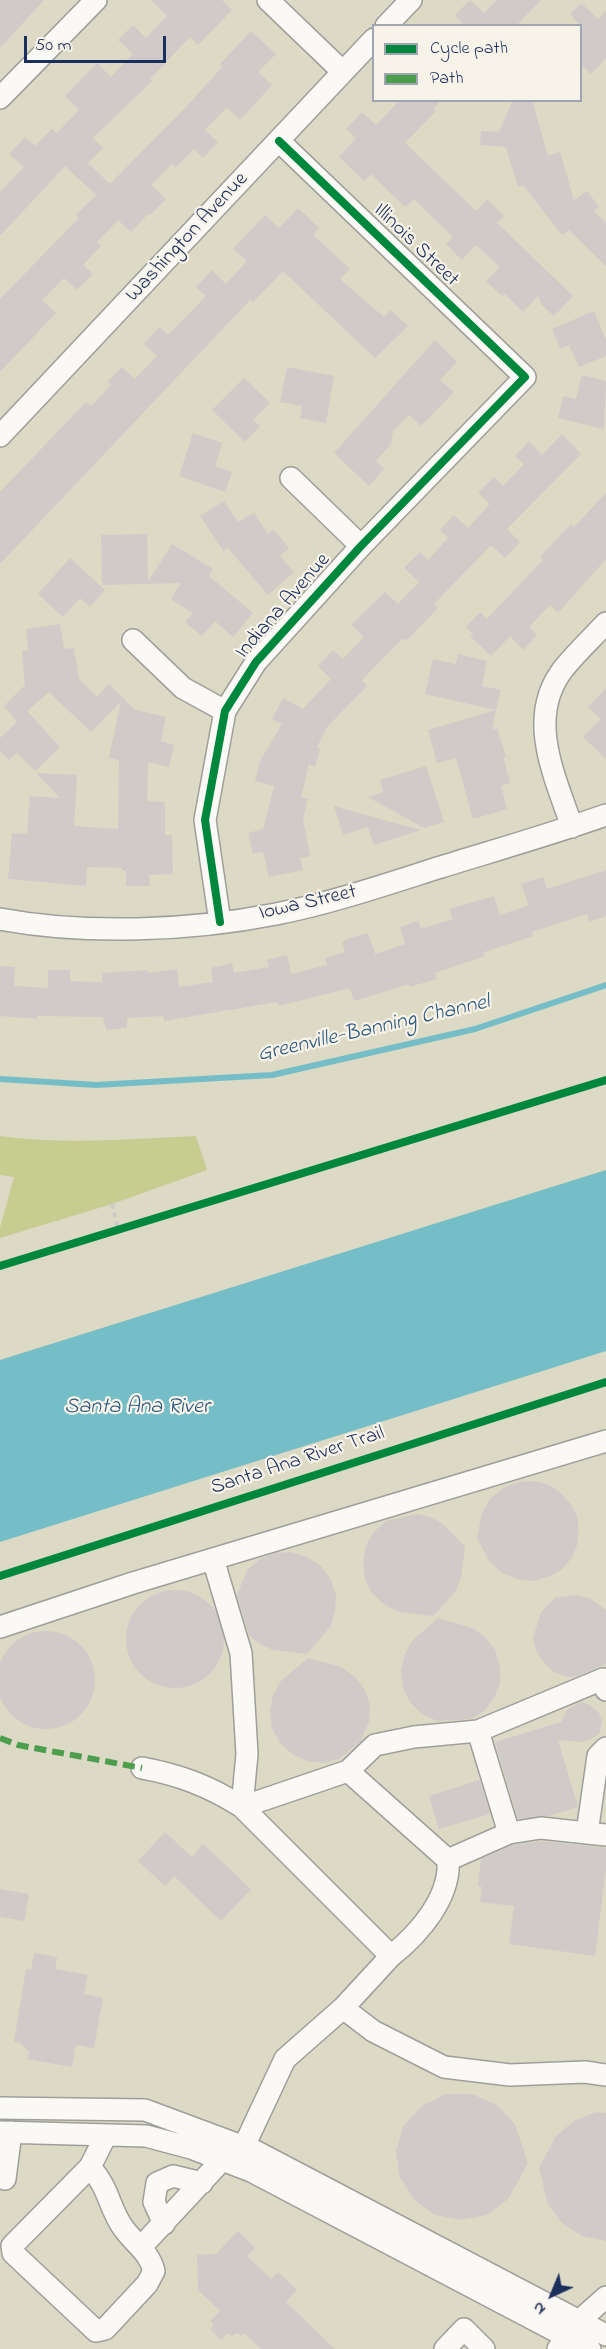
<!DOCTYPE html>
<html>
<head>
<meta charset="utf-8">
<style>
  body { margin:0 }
  #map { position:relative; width:606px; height:2349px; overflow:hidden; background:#dcd9c5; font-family:"Indie Flower",sans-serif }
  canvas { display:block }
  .legend { position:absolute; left:372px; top:24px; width:210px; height:78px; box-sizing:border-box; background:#f7f3e8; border:2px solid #9fa5b1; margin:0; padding:8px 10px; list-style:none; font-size:18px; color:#1b2f5e }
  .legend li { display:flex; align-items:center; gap:12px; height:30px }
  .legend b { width:30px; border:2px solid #9fa5b1 }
  .north { position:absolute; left:522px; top:2265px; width:60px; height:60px; -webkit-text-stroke:4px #f7f3e8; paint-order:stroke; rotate:224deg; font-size:16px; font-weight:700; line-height:24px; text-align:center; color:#1b2f5e }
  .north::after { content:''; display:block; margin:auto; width:21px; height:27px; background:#1b2f5e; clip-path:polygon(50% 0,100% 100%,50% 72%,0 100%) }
  .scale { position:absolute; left:24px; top:36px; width:142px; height:27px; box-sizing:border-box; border:3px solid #1b2f5e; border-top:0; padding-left:8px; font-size:18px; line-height:21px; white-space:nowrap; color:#1b2f5e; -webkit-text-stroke:4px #f7f3e8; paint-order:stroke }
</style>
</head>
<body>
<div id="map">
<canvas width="606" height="2349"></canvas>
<ul class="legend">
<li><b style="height:8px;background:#00873e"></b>Cycle path</li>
<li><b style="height:8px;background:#4c9d4c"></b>Path</li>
</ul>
<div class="north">N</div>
<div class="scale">50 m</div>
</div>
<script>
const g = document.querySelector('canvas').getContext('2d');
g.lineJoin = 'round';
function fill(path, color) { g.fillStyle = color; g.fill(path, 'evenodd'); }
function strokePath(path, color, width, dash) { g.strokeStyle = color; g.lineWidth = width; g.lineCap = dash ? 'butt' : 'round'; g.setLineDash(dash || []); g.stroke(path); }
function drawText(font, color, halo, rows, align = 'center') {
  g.font = font + ' "Indie Flower",sans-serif'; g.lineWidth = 4.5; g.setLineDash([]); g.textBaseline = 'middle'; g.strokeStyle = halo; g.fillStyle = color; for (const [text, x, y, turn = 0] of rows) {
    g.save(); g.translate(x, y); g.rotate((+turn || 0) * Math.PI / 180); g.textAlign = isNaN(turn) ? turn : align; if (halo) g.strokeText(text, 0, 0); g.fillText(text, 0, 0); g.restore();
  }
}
const green = new Path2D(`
  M0,1136C65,1145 131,1139 196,1136L207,1170L112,1204L0,1238V1228L14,1177L0,1175Z`);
const water = new Path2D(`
  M606,1170V1351L0,1542V1360Z`);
const stream = new Path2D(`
  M0,1079L96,1085L272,1075L475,1029L606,985`);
const building = new Path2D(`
  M0,0H44L0,48Z
  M151,0H222L232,10L198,45L190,37L150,79L152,81L93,138L103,148L88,163L110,184L187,106L222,67L220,64L251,31L276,54L258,72L272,85L240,120L227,107L205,130L218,142L203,158L194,149L176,167L172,164L151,185L166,199L150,215L148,214L131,232L118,220L97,242L101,246L83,265L93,274L77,290L64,278L42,300L56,313L0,372V299L79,218L76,215L96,195L65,166L0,236V192L24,167L9,154L25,137L35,146L52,129L57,133L79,110L65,96L97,63L111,77L133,54L118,40L133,25L146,38L167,16Z
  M470,0L484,13L497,0H541L516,26H465L455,15Z
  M581,3L598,19L606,11V58L591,74L580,64V25L570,14Z
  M400,100H441L433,109L436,111L405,143L476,211L487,199L504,216L497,223L573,296L554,316L541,304L538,296L523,312L505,294L502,296L486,281L500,267L476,245L462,260L446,244L453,237L414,199L405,207L371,174L364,181L339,157L356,138L346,129L362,112L376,125Z
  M513,100H532L548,156L560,152L574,200L587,191L599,207L594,211L606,223V266L569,230L562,235L523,185L518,187L506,147L480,145L481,131L499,132Z
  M298,208L319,228L313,235L350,269L340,279L384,317L391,310L408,326L375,358L283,271L253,302L250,300L0,564V492L86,402L91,406L111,385L107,382L122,367L135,379L157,356L144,344L159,327L168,335L206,296L196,287L212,270L226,284L247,261L233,249L265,215L279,228Z
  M594,311L606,340V356L579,367L569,345L560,349L552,329Z
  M435,340L457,362L440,380L454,392L421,426L409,415L393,431L391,444L376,461L384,469L369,486L334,453Z
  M287,367L334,376L326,423L300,418L302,406L280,402Z
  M582,375L606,381L604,429L558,418L563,396L576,399Z
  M244,378L270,403L253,420L260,426L245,442L212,410Z
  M193,433L222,443L215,466L232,472L225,492L179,476Z
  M562,434L581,454L507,529L520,542L505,558L491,545L434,604L438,608L406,641L403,638L362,680L367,686L327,727L317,747L320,749L315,767L309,764L301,797L308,799L303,819L310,856L300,858L303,870L269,877L263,852L253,854L248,833L263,829L274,786L255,781L260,761L282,724L272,719L283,698L303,709L331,679L318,666L333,650L343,659L364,637L351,625L385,592L398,604L419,582L404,568L420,552L428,560L448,538L440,530L454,515L468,528L490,504L478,493L494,477L503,486L524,464L515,456L529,441L542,455Z
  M606,493V559L558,613L550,605L529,627L537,635L523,650L510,636L491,656L470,636L473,634L466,627L480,612L487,619L543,560L540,557L571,524L574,527Z
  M224,501L238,522L254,513L268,534L273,529L289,548L280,556L294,572L268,595L227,547L224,552L200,516Z
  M147,534L148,582L172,544L213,569L209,576L253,613L233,637L215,621L202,636L185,622L193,613L171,599L181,583L102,585L101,535Z
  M70,558L105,590L90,607L80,598L63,617L38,594Z
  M60,624L64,649L74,648L79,679L97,697L109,684L135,710L166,717L161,741L174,745L169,767L148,762L147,801L165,802V835H172L173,874L149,875L150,886H126V871H122V868L87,867L86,886L8,879L12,833L27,834L30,796L60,798L36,773L77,775L74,826L118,829L119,760L109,758L121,701L91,732L49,692L27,711L60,747L35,771L17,753L9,760L0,751V738L17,722L4,706L25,685L22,651L28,650L26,629Z
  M458,654L487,661L482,686L501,690L496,710L425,694L433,659L456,664Z
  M606,688V759L583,737L601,719L588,707Z
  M496,710L492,730L497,728L506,757H503L510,783L501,786L507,809L473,819L456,758L437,763L428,730Z
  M426,766L444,822L424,828L368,797L383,792L380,780Z
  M334,806L387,821L421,830L374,845L368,827L343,835Z
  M606,870V916L589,922L587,914L532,932L533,936L484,952L485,956L435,973L437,979L409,987V984L354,1001L350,988L279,1006L277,1002L164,1021L163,1016L127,1018V1028L106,1030L103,1017L37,1016V1019L0,1016V966L15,967L14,986L48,988V970H70V981L102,982V973L148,970V973L177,969L179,987L213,982L211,968L232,963L234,973L269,967L267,960L287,955L291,974L327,965L325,958L345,952L342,943L347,939L368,933L375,954L405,944L400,927L418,921L421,929L453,919L449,909L494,896L500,915L529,905L521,884L543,877L547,889Z
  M533,1481L547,1484L560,1492L570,1503L577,1516L579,1530L577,1545L571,1559L561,1570L548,1577L532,1581L516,1579L501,1572L489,1561L477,1538L482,1513L490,1499L503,1488L518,1482Z
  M417,1514L431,1517L444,1525L465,1547L461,1578L455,1592L433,1616L399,1612L385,1605L372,1593L365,1579L363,1562L366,1546L374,1532L386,1521Z
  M291,1552L307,1557L321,1566L331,1580L336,1595L335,1612L330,1627L307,1654L273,1650L258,1643L249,1635L237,1595L247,1570L260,1559L276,1553Z
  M126 1639a49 49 0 1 1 98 0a49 49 0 1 1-98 0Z
  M575,1595L589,1598L606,1610V1664L575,1677H567L554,1672L544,1663L536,1651L533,1638L541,1612L555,1598Z
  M438,1618L472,1628L485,1637L495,1650L500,1666V1683L494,1698L484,1711L471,1719L437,1721L422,1714L411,1703L403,1688L401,1672L404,1656L412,1641Z
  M-3 1680a49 49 0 1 1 98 0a49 49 0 1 1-98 0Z
  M308,1658L341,1667L355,1677L365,1690L370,1706L369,1722L360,1742L339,1759L323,1763L307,1761L292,1754L280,1743L272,1728L270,1711L273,1695L281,1681Z
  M581,1702L590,1705L599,1713L602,1719L600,1732L595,1737L584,1742L558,1740L578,1807L548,1816L518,1819L495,1742L561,1722L567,1710Z
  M480,1780L490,1814L439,1829L429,1796Z
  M165,1832L192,1857L203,1844L251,1889L221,1921L174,1876L165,1886L138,1861Z
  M541,1841L606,1848V1869L595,1956L509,1944L514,1906L480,1902L482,1887L478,1886L481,1859L513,1845Z
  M0,1889L29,1894L24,1921L0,1917Z
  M34,1953L57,1957L55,1969L88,1975L84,1994L103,1998L94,2048L76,2045L72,2067L27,2059L29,2052L20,2043L14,2042L26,1969L31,1970Z
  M446,2094H472L497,2105L515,2124L528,2163L508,2199L487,2215L461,2220L435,2215L414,2200L400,2177L396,2151L404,2125L422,2106Z
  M596,2112L606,2113V2241L582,2236L562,2223L548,2204L539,2168L556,2136L574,2121Z
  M238,2231L255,2248L247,2256L271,2279L278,2272L297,2290L286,2302L335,2349H261L244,2333L241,2336L238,2333L231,2336L228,2333L221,2340L211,2330L213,2324L210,2321L220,2311L198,2290L197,2255L216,2254Z`);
const path = new Path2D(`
  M112,1204L118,1229`);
const minor = new Path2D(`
  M268,0L342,71
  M386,26L411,0
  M0,98L96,0
  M0,436L374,39
  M291,478L361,546
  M133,640L183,688L225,711
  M572,827C555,776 525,717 564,668C577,652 592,638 606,623
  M0,919C86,935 190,931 276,914C332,903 387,884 441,867C496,850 552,834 606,815
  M220,922L205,820L225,711L256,662L361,546L525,377L279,141
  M213,1559L241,1653L247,1754L242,1807L348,1771L375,1745L414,1737L478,1731L603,1679L606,1690
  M0,1627L133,1583L606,1441
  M478,1731L509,1833
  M142,1768C180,1775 209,1786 242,1807L391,1956L343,2008L285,2059L238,2159
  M348,1771L448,1860
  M587,1833L598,1756L606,1748
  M391,1956C419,1934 451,1897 448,1860L509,1833L541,1828L606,1835
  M343,2008L373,2031L444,2067L510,2075L585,2072L606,2075
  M0,2108L145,2110L255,2151L606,2335
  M0,2132L146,2136L191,2148L251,2171L590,2349
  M90,2167L12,2246L13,2253L96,2331L105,2329L147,2284L154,2271C149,2252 136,2245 124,2229C109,2209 110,2189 90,2167L106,2135
  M5,2179L11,2132
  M164,2224L154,2202L157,2183L173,2176L202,2183
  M141,2247L222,2160
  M445,2349L464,2329L484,2349
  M558,2349L579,2321L606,2297`);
const quiet = new Path2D(`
  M0,1738L18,1745L142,1768`);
const cycleway = new Path2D(`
  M220,922L205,820L225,711L256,662L361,546L525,377L279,141
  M0,1266L606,1080
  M0,1576L606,1382`);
const streetNames = [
  ["Washington Avenue",188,238,-47],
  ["Illinois Street",415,246,44],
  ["Indiana Avenue",284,607,-49],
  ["Iowa Street",308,904,-13],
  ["Santa Ana River Trail",298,1462,-18]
];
const waterNames = [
  ["Greenville-Banning Channel",374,1030,-13],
  ["Santa Ana River",137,1408]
];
fill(green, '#c7cd91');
fill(water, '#75bec7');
strokePath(stream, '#75bec7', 6);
fill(building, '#d0cac9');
strokePath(minor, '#9e9f9a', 24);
strokePath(path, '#c8c9c8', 4, [4.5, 4.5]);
strokePath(minor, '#faf9f6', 21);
strokePath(quiet, '#4c9d4c', 6, [12, 6]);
strokePath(cycleway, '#00873e', 8);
drawText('21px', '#1b2f5e', '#f7f3e8', streetNames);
drawText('italic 22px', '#29577e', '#f7f3e8', waterNames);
</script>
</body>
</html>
